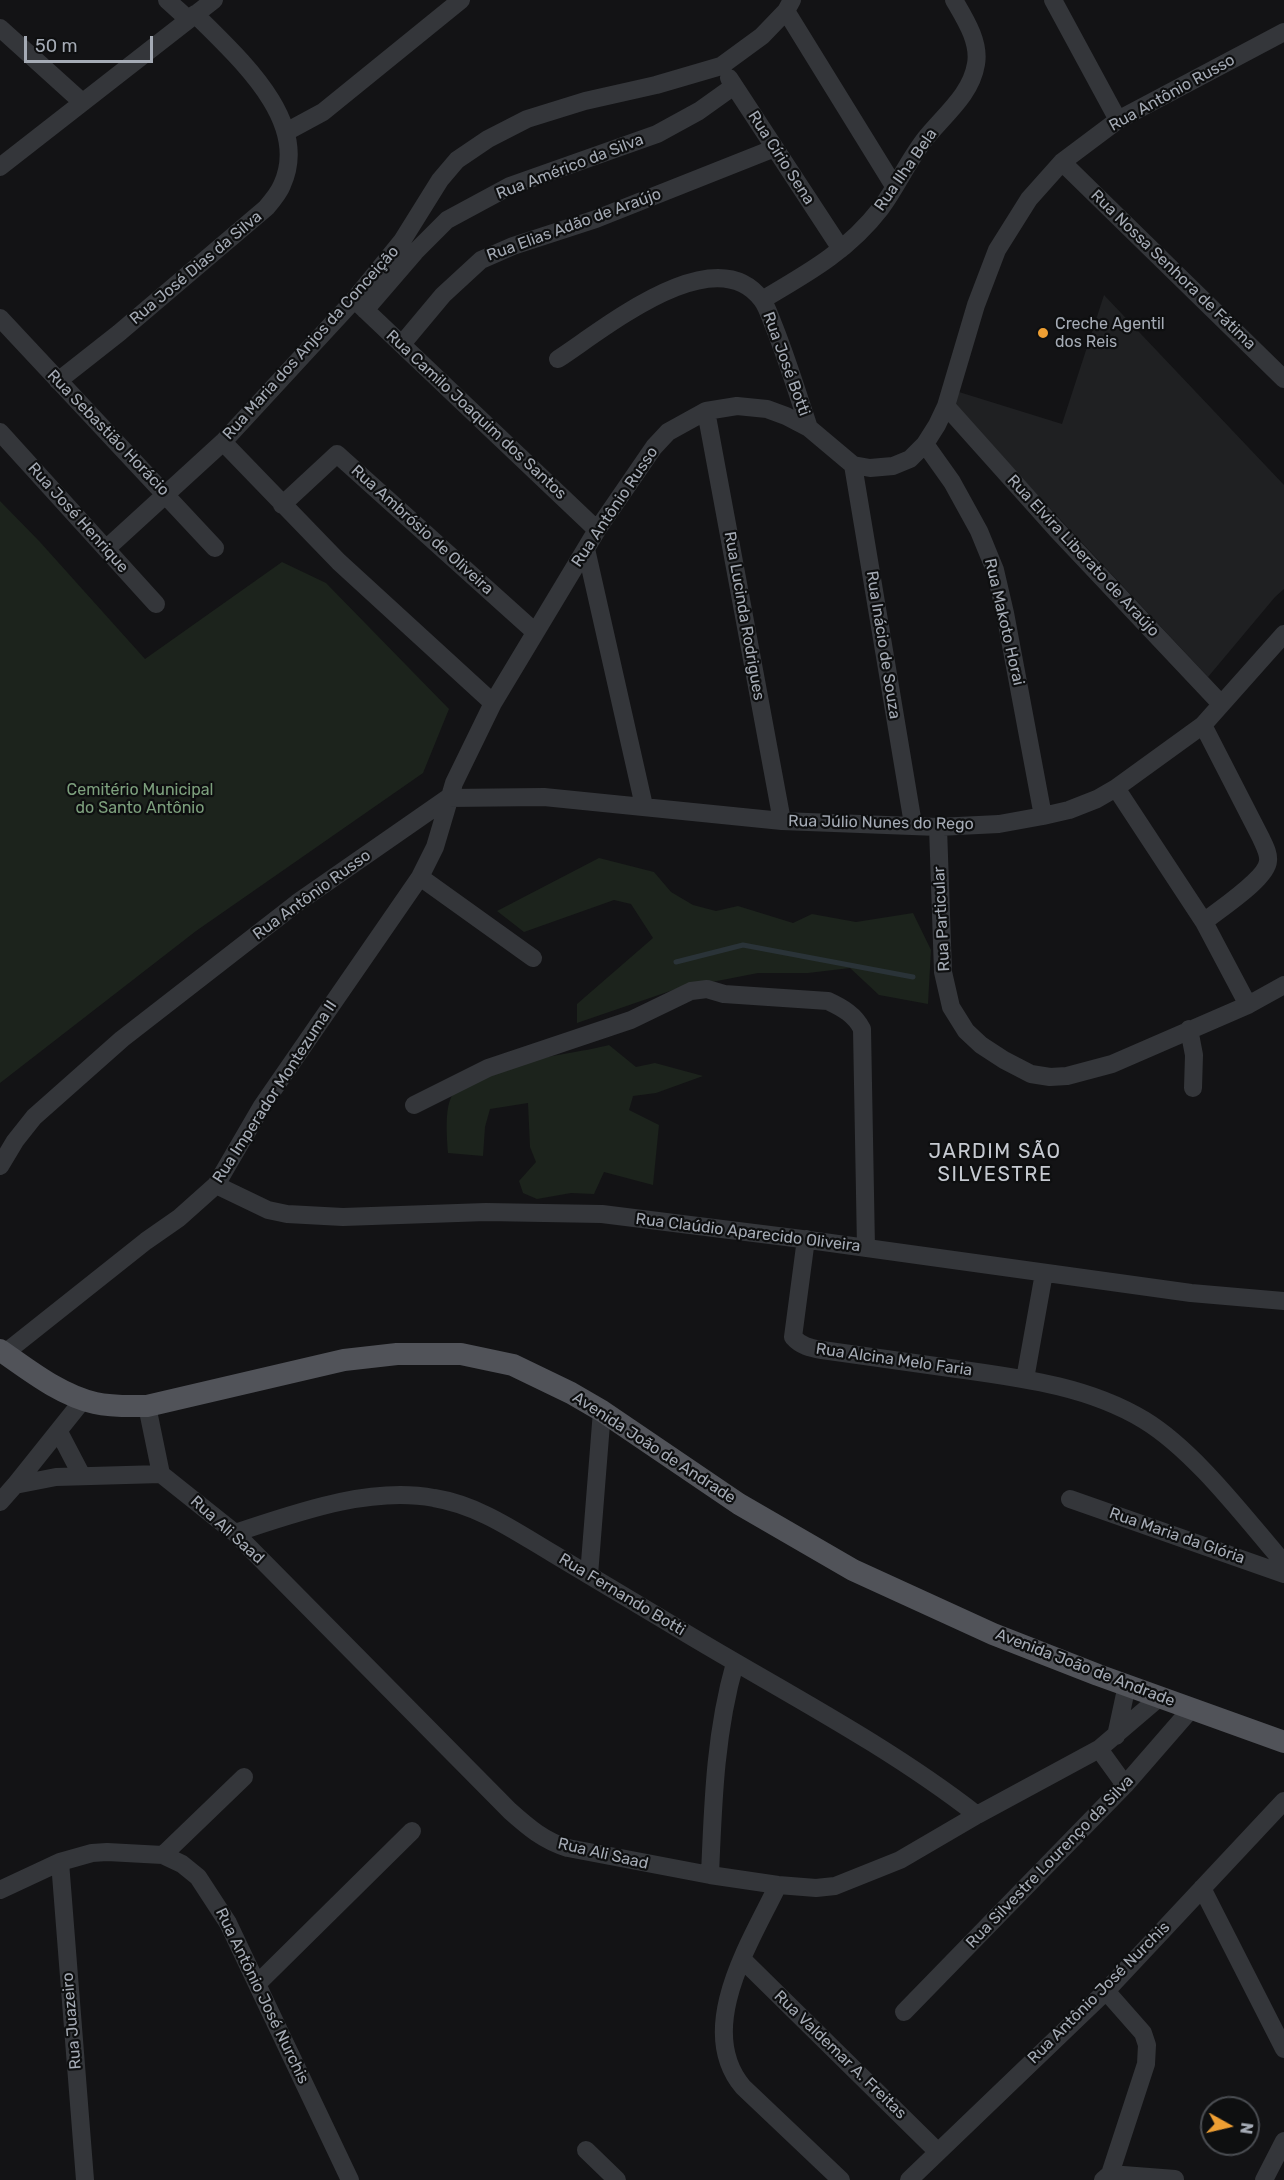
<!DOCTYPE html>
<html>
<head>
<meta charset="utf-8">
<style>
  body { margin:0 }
  #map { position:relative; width:1284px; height:2180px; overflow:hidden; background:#131315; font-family:Rubik,sans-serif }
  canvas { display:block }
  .north { position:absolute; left:1200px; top:2096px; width:60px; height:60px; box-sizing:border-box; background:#0e0f10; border:2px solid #4a4d52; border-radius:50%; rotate:98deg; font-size:16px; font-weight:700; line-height:24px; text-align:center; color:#a5abb5 }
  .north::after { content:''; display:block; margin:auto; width:21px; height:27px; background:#ee9f33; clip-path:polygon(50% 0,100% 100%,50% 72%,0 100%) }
  .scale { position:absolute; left:24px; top:36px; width:129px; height:27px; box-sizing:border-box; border:3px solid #a5abb5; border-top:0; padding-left:8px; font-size:18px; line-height:21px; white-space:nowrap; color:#a5abb5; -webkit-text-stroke:4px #0e0f10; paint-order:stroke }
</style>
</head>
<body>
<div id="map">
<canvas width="1284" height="2180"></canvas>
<div class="north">N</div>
<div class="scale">50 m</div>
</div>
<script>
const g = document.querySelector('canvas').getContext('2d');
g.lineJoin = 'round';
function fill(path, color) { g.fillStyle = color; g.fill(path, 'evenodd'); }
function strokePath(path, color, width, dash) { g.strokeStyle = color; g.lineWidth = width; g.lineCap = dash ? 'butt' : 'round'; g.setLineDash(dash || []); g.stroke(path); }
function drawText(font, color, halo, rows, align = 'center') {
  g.font = font + ' Rubik,sans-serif'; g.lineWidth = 4.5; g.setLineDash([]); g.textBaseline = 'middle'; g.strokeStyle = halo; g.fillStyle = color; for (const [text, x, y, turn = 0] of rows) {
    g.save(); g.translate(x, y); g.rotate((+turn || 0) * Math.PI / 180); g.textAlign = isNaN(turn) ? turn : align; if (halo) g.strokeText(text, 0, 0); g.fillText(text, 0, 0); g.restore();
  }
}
const built = new Path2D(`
  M1104,295L1284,485V589L1275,597L1208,677L952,404L959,392L1062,424Z`);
const green = new Path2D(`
  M0,501L40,542L145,659L282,562L326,583L449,709L423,773L196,931L0,1083Z
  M599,858L654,872L671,892L693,905L716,911L738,906L793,923L812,914L856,922L913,913L931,950L928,1004L879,995L850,968L808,973H758L676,989L577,1023V1004L653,938L631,904L614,900L524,932L497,911Z
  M609,1045L636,1067L655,1063L703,1076L656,1093L633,1096L629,1110L659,1125L653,1185L604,1172L594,1194L571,1193L537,1199L523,1193L519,1181L536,1162L530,1147L528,1103L490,1109L485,1127L483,1156L448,1153C447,1138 444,1107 453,1094C476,1063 572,1055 609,1045Z`);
const stream = new Path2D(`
  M676,962L743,945L913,977`);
const minor = new Path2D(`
  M167,0L188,19
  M1053,0L1118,120
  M786,11L894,186
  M0,28L82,102
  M729,78L841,249
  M286,132L323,112L461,0
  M1062,162L1284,379
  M0,167L214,0
  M762,300C808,273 848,251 881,208C897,186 908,161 925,139C944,115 971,95 976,64C980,42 965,19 954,0
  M358,303L597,530
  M365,310L415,252L447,220L510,186L657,134L699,111L734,86
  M0,318L215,548
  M402,344L443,295L481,260L513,246L596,219L775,148
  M558,359C603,330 715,236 762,300C768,308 771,320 775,329C788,362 798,395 809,428
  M58,381L119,333L266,208C272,201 279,193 282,185C312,120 235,55 195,14
  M946,406L1056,529L1221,704
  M706,411L782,821
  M0,432L156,604
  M223,442L339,562L493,703
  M925,444L952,482L979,531L995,570L1005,613L1043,816
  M853,465L913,824
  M282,505L337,454L535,632
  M106,549L223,442L354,300L402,241L440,180L457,160L488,139L527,119L585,101L656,85L721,66L762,36L786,11L792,0
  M586,549L644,806
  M1203,725L1261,838C1264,845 1269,853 1268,861C1267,879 1218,910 1204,922
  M1116,788L1204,922L1248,1005
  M448,798L544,797L782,821L938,827L999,824L1043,816L1069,810L1097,799L1116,788L1203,725L1284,634
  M938,827L943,972L951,1007L966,1031L981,1045L1004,1060L1031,1074L1050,1077L1067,1076L1112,1064L1248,1005L1284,985
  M420,877L533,958
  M1189,1029L1194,1055L1193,1088
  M414,1105L488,1068L631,1020L691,991L707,989L724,994L828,1001C843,1008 855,1015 862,1029L866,1248
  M0,1166L15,1141L34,1117L122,1039L297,903L448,798
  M216,1185L268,1210L287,1214L343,1217L486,1212L602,1214L802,1239L1191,1293L1284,1301
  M806,1239L793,1337C801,1346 810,1348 822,1350C867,1356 912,1363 957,1369C1021,1378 1088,1386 1144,1420C1195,1451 1245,1518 1284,1563
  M5,1353L146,1241L179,1218L216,1185L262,1106L420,877L435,847L454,783L493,703L597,530L654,447L668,432L706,411L737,406L767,409L786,416L809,428L853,465L870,468L893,466L910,459L925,444L937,425L946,406L976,305L997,250L1029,199L1062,162L1118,120L1284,32
  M1025,1379L1044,1273
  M147,1406L161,1474
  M59,1432L82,1476
  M161,1474L235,1533L510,1811C528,1827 544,1841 568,1848L710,1875L778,1885L816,1888L835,1886L900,1860L977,1815L1099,1749L1160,1697
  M15,1485L56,1477L161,1474
  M1070,1499L1284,1574
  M0,1502L15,1485L83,1400
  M235,1533C296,1513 369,1486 434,1498C478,1505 515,1531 552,1553C591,1576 630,1600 669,1623C772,1686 882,1741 977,1815
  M589,1575L602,1411
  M1116,1736L1127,1685
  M1099,1749L1125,1785
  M163,1855L244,1777
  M60,1862L85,2180
  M710,1875C713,1803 715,1733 735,1663
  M778,1885C751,1941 694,2029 743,2087L841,2180
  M1202,1888L1284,2049
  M0,1890L60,1862L92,1853L107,1852L163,1855L182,1864L198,1877L228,1923L350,2180
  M742,1959L938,2152
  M258,1983L412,1831
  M904,2012L1125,1785L1192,1708
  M586,2150L617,2180
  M1110,2174L1175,2179
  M909,2180L1106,1991L1284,1801
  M1103,2180L1110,2174L1146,2064L1147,2045L1143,2033L1106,1991
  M1264,2180L1284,2141`);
const major = new Path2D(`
  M0,1350C29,1370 60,1395 95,1403C112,1407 130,1406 147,1406L344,1360L397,1354H461L513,1365L571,1393L602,1411L739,1504L853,1570L993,1634L1098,1675L1284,1742`);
const markers = [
  [1043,333,6,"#ee9f33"]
];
const streetNames = [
  ["Rua Antônio Russo",1172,93,-29],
  ["Rua Círio Sena",781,158,57],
  ["Rua Américo da Silva",570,167,-21],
  ["Rua Ilha Bela",906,170,-55],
  ["Rua Elias Adão de Araújo",574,225,-20],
  ["Rua José Dias da Silva",196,268,-40],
  ["Rua Nossa Senhora de Fátima",1173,270,44],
  ["Rua Maria dos Anjos da Conceição",311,343,-48],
  ["Rua José Botti",786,364,70],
  ["Rua Camilo Joaquim dos Santos",476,415,43],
  ["Rua Sebastião Horácio",108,433,46],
  ["Rua Antônio Russo",615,507,-56],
  ["Rua José Henrique",78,518,48],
  ["Rua Ambrósio de Oliveira",422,530,42],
  ["Rua Elvira Liberato de Araújo",1083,556,47],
  ["Rua Lucinda Rodrigues",744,616,80],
  ["Rua Makoto Horai",1004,622,77],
  ["Rua Inácio de Souza",883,645,81],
  ["Rua Júlio Nunes do Rego",881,823,1],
  ["Rua Antônio Russo",312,895,-36],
  ["Rua Particular",942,919,-93],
  ["Rua Imperador Montezuma II",275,1092,-57],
  ["Rua Claúdio Aparecido Oliveira",748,1233,7],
  ["Rua Alcina Melo Faria",894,1360,8],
  ["Avenida João de Andrade",654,1448,33],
  ["Rua Ali Saad",227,1530,42],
  ["Rua Maria da Glória",1177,1536,19],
  ["Rua Fernando Botti",622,1595,31],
  ["Avenida João de Andrade",1085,1668,21],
  ["Rua Ali Saad",603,1854,13],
  ["Rua Silvestre Lourenço da Silva",1050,1862,-46],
  ["Rua Antônio José Nurchis",1099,1993,-45],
  ["Rua Antônio José Nurchis",262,1996,64],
  ["Rua Juazeiro",72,2021,-95],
  ["Rua Valdemar A. Freitas",840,2055,44]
];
const poiNames = [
  ["Creche Agentil",1055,324],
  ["dos Reis",1055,342]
];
const parkNames = [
  ["Cemitério Municipal",140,790],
  ["do Santo Antônio",140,808]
];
const quarterNames = [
  ["JARDIM SÃO",995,1152],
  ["SILVESTRE",995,1175]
];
fill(built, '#1f2022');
fill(green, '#1c231c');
strokePath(stream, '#2a3338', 5);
strokePath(minor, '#34363a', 18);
strokePath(major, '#515359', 22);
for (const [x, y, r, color] of markers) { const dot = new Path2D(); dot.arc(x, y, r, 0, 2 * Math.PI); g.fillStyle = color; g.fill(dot); strokePath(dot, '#0e0f10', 2); }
drawText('16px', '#a5abb5', '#0e0f10', streetNames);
drawText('16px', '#a5abb5', '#0e0f10', poiNames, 'left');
drawText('16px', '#7da07d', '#0e0f10', parkNames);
g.letterSpacing = '1.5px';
drawText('20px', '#c6cad1', '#0e0f10', quarterNames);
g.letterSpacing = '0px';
</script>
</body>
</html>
